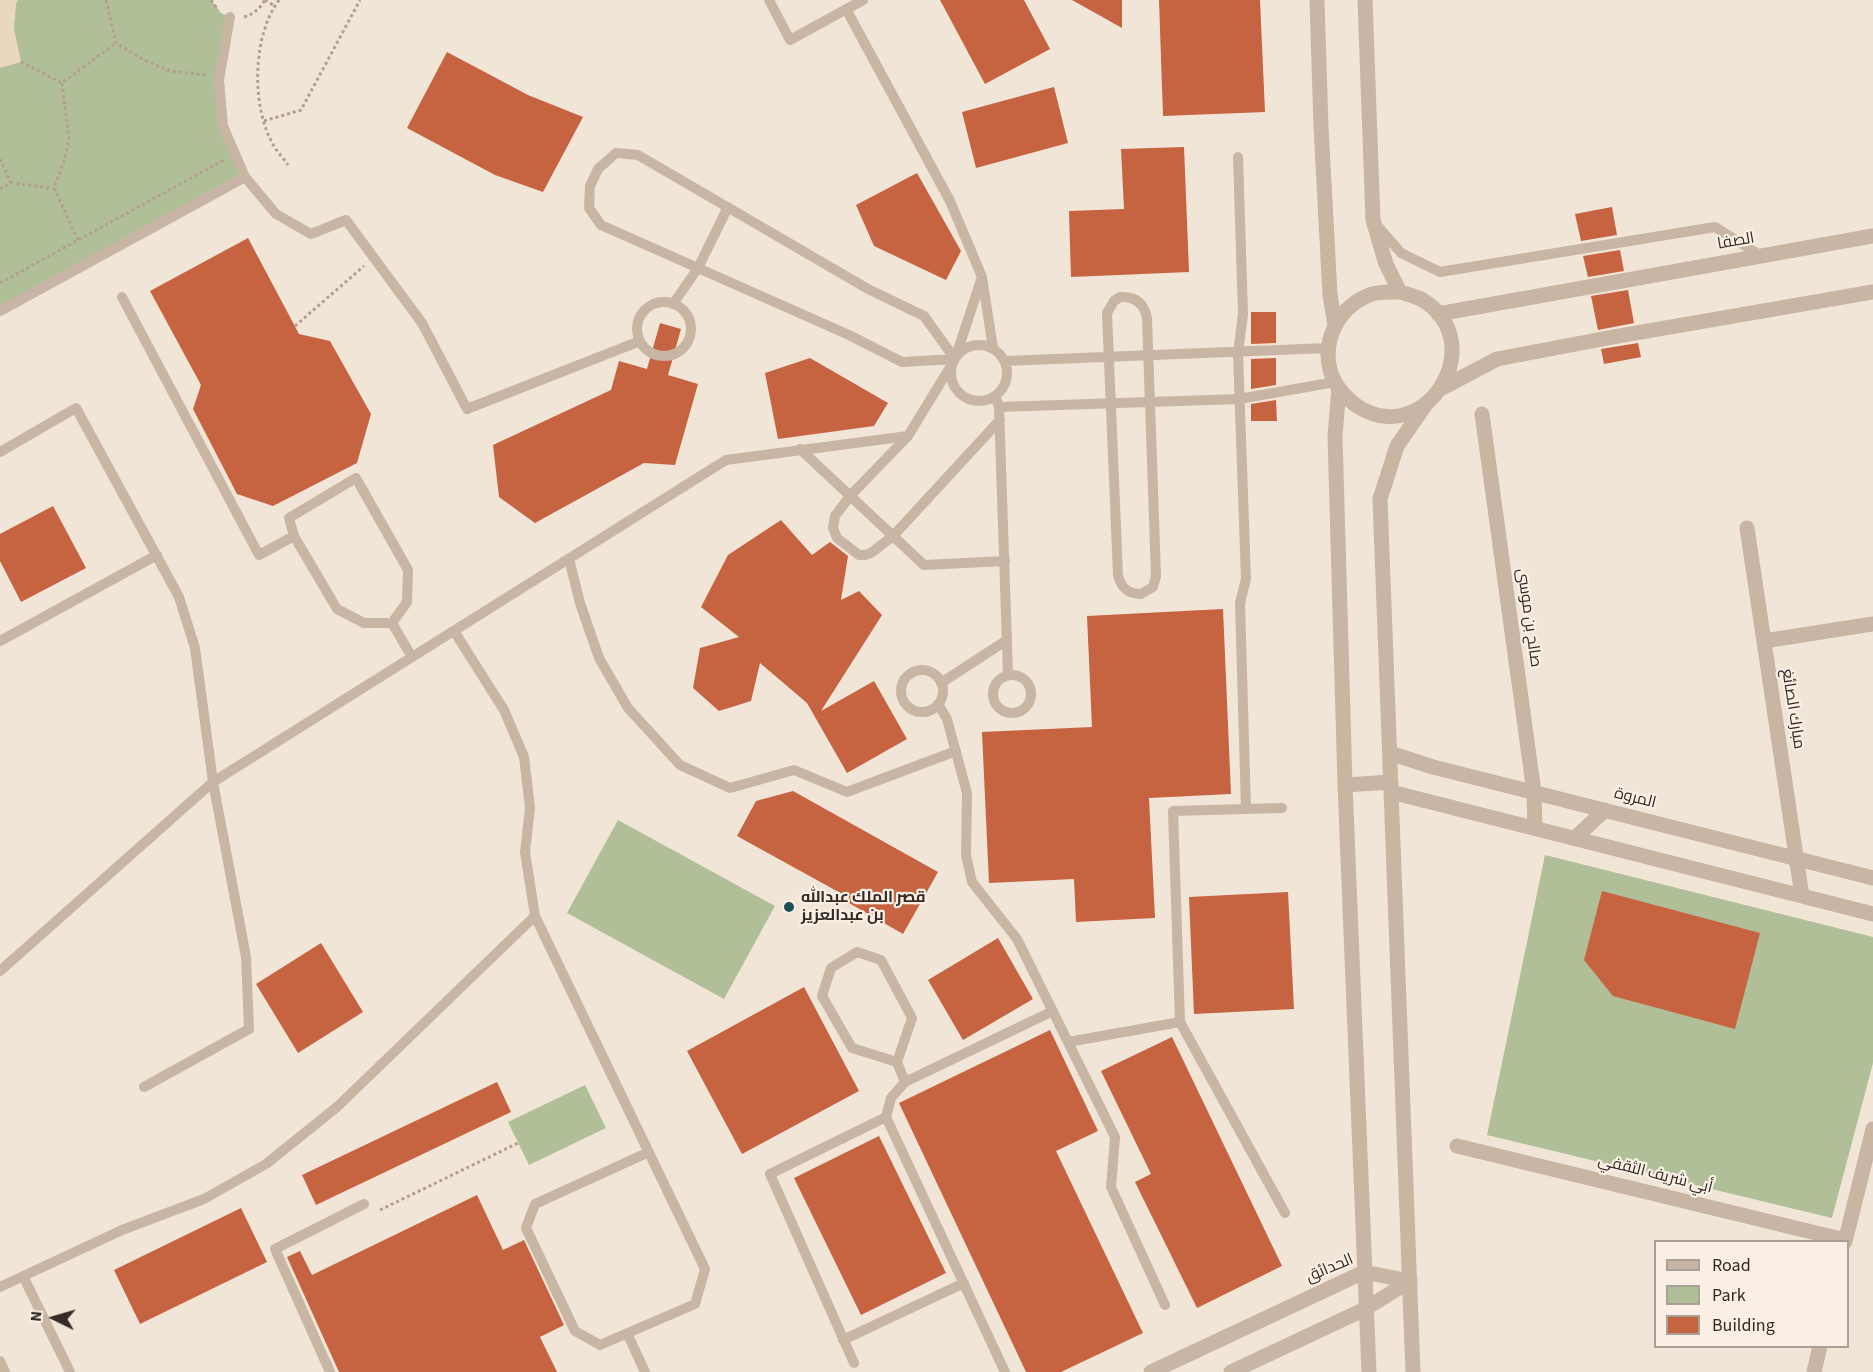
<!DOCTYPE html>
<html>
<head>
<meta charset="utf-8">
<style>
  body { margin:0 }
  #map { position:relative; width:1873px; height:1372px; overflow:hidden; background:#f1e5d8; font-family:"Source Sans 3",sans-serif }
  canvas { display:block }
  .legend { position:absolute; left:1654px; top:1240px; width:195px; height:108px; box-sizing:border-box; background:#f9efe4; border:2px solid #aaa098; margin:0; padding:8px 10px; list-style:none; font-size:18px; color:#342a26 }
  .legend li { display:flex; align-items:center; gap:12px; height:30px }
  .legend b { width:30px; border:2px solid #aaa098 }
  .north { position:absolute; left:24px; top:1288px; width:60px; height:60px; -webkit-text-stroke:4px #f9efe4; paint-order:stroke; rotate:275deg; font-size:16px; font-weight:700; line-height:24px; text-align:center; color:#342a26 }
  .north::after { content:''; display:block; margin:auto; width:21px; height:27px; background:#342a26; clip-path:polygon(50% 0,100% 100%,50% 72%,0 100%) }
</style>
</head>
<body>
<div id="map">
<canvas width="1873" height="1372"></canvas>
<ul class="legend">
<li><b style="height:8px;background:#c8b5a4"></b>Road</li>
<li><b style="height:16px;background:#b1bf98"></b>Park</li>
<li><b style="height:16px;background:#c66341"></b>Building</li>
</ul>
<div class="north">N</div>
</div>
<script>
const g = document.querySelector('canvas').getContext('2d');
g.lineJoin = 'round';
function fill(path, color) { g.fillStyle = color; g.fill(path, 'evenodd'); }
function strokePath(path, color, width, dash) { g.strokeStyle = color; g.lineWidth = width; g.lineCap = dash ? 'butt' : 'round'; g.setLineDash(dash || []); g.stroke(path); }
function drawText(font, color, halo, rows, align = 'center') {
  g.font = font + ' "Source Sans 3",Cairo,sans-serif'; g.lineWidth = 4.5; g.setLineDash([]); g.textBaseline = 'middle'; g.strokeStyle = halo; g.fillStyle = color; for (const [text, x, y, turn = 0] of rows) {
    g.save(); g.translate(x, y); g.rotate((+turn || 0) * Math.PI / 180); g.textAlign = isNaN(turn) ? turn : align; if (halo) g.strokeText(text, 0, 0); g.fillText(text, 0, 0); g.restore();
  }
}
const green = new Path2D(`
  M0,0H211L221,13L230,17L219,80L223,126L245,177L0,311Z
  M618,820L775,906L724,999L567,913Z
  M1545,855L1873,937V1063L1832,1218L1487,1135Z
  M585,1085L606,1128L529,1165L508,1122Z`);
const plaza = new Path2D(`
  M0,0H18L16,4L14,29L21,62L0,68Z`);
const building = new Path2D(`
  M940,0H1024L1050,49L985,84Z
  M1072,0H1122V28Z
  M1159,0H1260L1265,112L1163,116Z
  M447,52L528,95L583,117L543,192L495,175L407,128Z
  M1054,87L1068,143L976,168L962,112Z
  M1184,147L1189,272L1071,277L1069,211L1124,209L1121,149Z
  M917,173L961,251L946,280L874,246L856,205Z
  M1612,207L1617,235L1581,241L1575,214Z
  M248,238L299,334L330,341L371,414L357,463L273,506L237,494L193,409L201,385L150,291Z
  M1620,250L1624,271L1588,277L1583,256Z
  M1628,290L1634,323L1598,330L1591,296Z
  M1251,312H1276V343L1251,344Z
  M660,323L681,329L668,375L698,384L675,465L644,463L535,523L499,497L493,445L611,390L619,361L647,369Z
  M1638,343L1641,357L1604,364L1601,349Z
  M810,358L888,403L874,426L778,439L765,373Z
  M1276,358V385L1251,389V359Z
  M1276,400L1277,421H1251V404Z
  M53,506L86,568L21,602L0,561V534Z
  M781,520L812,555L830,542L848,556L841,600L859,591L882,615L821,711L874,681L907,739L847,773L807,703L760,663L751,701L719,711L693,688L700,648L739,637L701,607L728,555Z
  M1223,609L1231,794L1149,798L1155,918L1076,922L1074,879L989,883L982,732L1092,727L1087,616Z
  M793,791L938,872L903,934L842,899L844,895L737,836L756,801Z
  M1602,891L1760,933L1735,1029L1613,996L1584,960Z
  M1288,892L1294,1009L1194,1014L1189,897Z
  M998,938L1033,999L963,1040L928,980Z
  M321,943L363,1012L298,1053L256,984Z
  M804,987L859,1091L742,1154L687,1051Z
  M1050,1030L1098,1131L1056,1151L1143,1333L1061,1372H1026L899,1103Z
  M1172,1037L1282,1266L1197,1308L1135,1182L1151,1174L1101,1071Z
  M497,1082L511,1112L316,1205L302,1175Z
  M879,1136L946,1273L861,1315L794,1178Z
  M477,1195L503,1250L524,1240L564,1325L540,1337L557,1372H339L287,1257L300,1251L312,1275Z
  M241,1208L267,1262L140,1324L114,1270Z`);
const path = new Path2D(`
  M106,0L116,43L144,60L170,71L206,75
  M211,0L218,10
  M265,0L275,6
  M279,0C252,36 251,108 274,146C278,153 284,159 288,165
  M244,17C254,14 259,9 265,0
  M21,62L62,83L116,43
  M62,83L69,139L64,161L54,188L78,240
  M264,121L301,110L360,0
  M0,159L11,183
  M0,189L11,183L53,188
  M0,283L224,160
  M295,326L364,266
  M380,1210L518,1143`);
const service = new Path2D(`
  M769,0L790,40L863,0
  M846,9L950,201L982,277L993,348
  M230,17L219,80L223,126L245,177L276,214L311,234L346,220L422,323L467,409L640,341
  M616,153L638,155L868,289L924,316L955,359L902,362L849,335L601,225L589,208L590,186L598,169Z
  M1238,157L1243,314L1238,353L1246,579L1240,603L1246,809
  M1376,224L1401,253L1440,272L1715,227L1761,256
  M982,277L955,359L908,436L850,496L835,516L833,528L837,538L859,555H865L871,553L893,536L1000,420
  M122,297L259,555L294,536
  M1120,297C1135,296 1144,303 1147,318L1156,576L1153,587L1141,594C1128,594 1121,588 1118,575L1107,313L1114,301Z
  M637 329a27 27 0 1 1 54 0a27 27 0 1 1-54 0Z
  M673,304L698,268L728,207
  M0,311L245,177
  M951 373a28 28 0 1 1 56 0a28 28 0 1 1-56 0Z
  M1005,361L1328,348
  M995,396L999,407L1008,674
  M999,407L1239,399L1335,382
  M800,449L924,565L1005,561
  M0,452L76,408L179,597L195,648L213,782L246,957L249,1029L144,1087
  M569,559L580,603L599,658L628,708L680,765L730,788L794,770L847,792L956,751
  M392,623H364L337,609L294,536L289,518L356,478L408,570L407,602L392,623L412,657
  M454,631L504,710L524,757L530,808L525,852L535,916L705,1269L695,1304L600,1345L575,1331L526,1228L535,1204L649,1152
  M0,641L157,555
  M901 691a21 21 0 1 1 42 0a21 21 0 1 1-42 0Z
  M993 694a19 19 0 1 1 38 0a19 19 0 1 1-38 0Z
  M941,683L1007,640
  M938,704L947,719L967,793L966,855L972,882L1017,939L1115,1137L1111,1187L1165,1305
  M1282,808L1173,811L1180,1022L1285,1213
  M0,971L213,782L726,460L908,436
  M1068,1042L1180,1022
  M897,1062L852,1048L822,996L831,968L857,952L881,960L912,1018L897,1062L905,1082
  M886,1117L1005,1372
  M23,1276L70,1372
  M0,1287L122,1230L204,1199L266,1164L337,1107L535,916
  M627,1333L645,1372
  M843,1340L964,1283
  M0,1361L5,1372
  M854,1363L770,1174L886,1117L891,1098L905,1082L1053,1011
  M330,1372L275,1249L364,1204`);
const minor = new Path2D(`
  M1317,0L1321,127L1330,295L1335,325
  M1365,0L1373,220L1386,264L1400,292C1406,294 1415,296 1421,299C1493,341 1426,451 1357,406C1345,397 1334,385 1330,370C1322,337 1341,305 1372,294C1380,291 1391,292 1400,292
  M1438,314L1873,236
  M1339,388L1335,436L1345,785L1369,1372
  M1442,388L1497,359L1613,337L1873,292
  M1482,414L1534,792L1535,827
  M1747,528L1802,896
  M1764,641L1873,624
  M1390,753L1433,767L1873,878
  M1345,785L1391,782
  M1391,792L1873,914
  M1575,838L1605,810
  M1457,1146L1845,1240
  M1845,1242L1873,1129
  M1151,1372L1364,1272L1410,1281
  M1231,1372L1365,1309L1410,1281
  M1413,1372L1380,499L1397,446L1426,404
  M1814,1372L1820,1346`);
const markers = [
  [789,907,6,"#1c5055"]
];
const streetNames = [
  ["الصفا",1736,242,-10],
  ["صالح بن موسى",1528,618,82],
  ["مبارك الصائغ",1792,709,81],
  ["المروة",1635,799,14],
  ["أبي شريف الثقفي",1655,1175,14],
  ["الحدائق",1330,1269,-23]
];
const poiNames = [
  ["قصر الملك عبدالله",801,898],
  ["بن عبدالعزيز",801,916]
];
fill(green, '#b1bf98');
fill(plaza, '#e9d7be');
fill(building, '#c66341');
strokePath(path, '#b49f8e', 3, [3, 3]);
strokePath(service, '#c8b5a4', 10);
strokePath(minor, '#c8b5a4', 15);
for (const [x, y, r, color] of markers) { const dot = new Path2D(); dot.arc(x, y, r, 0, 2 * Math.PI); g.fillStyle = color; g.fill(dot); strokePath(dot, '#f9efe4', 2); }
drawText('16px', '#342a26', '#f9efe4', streetNames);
drawText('bold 16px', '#342a26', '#f9efe4', poiNames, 'left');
</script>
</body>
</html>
